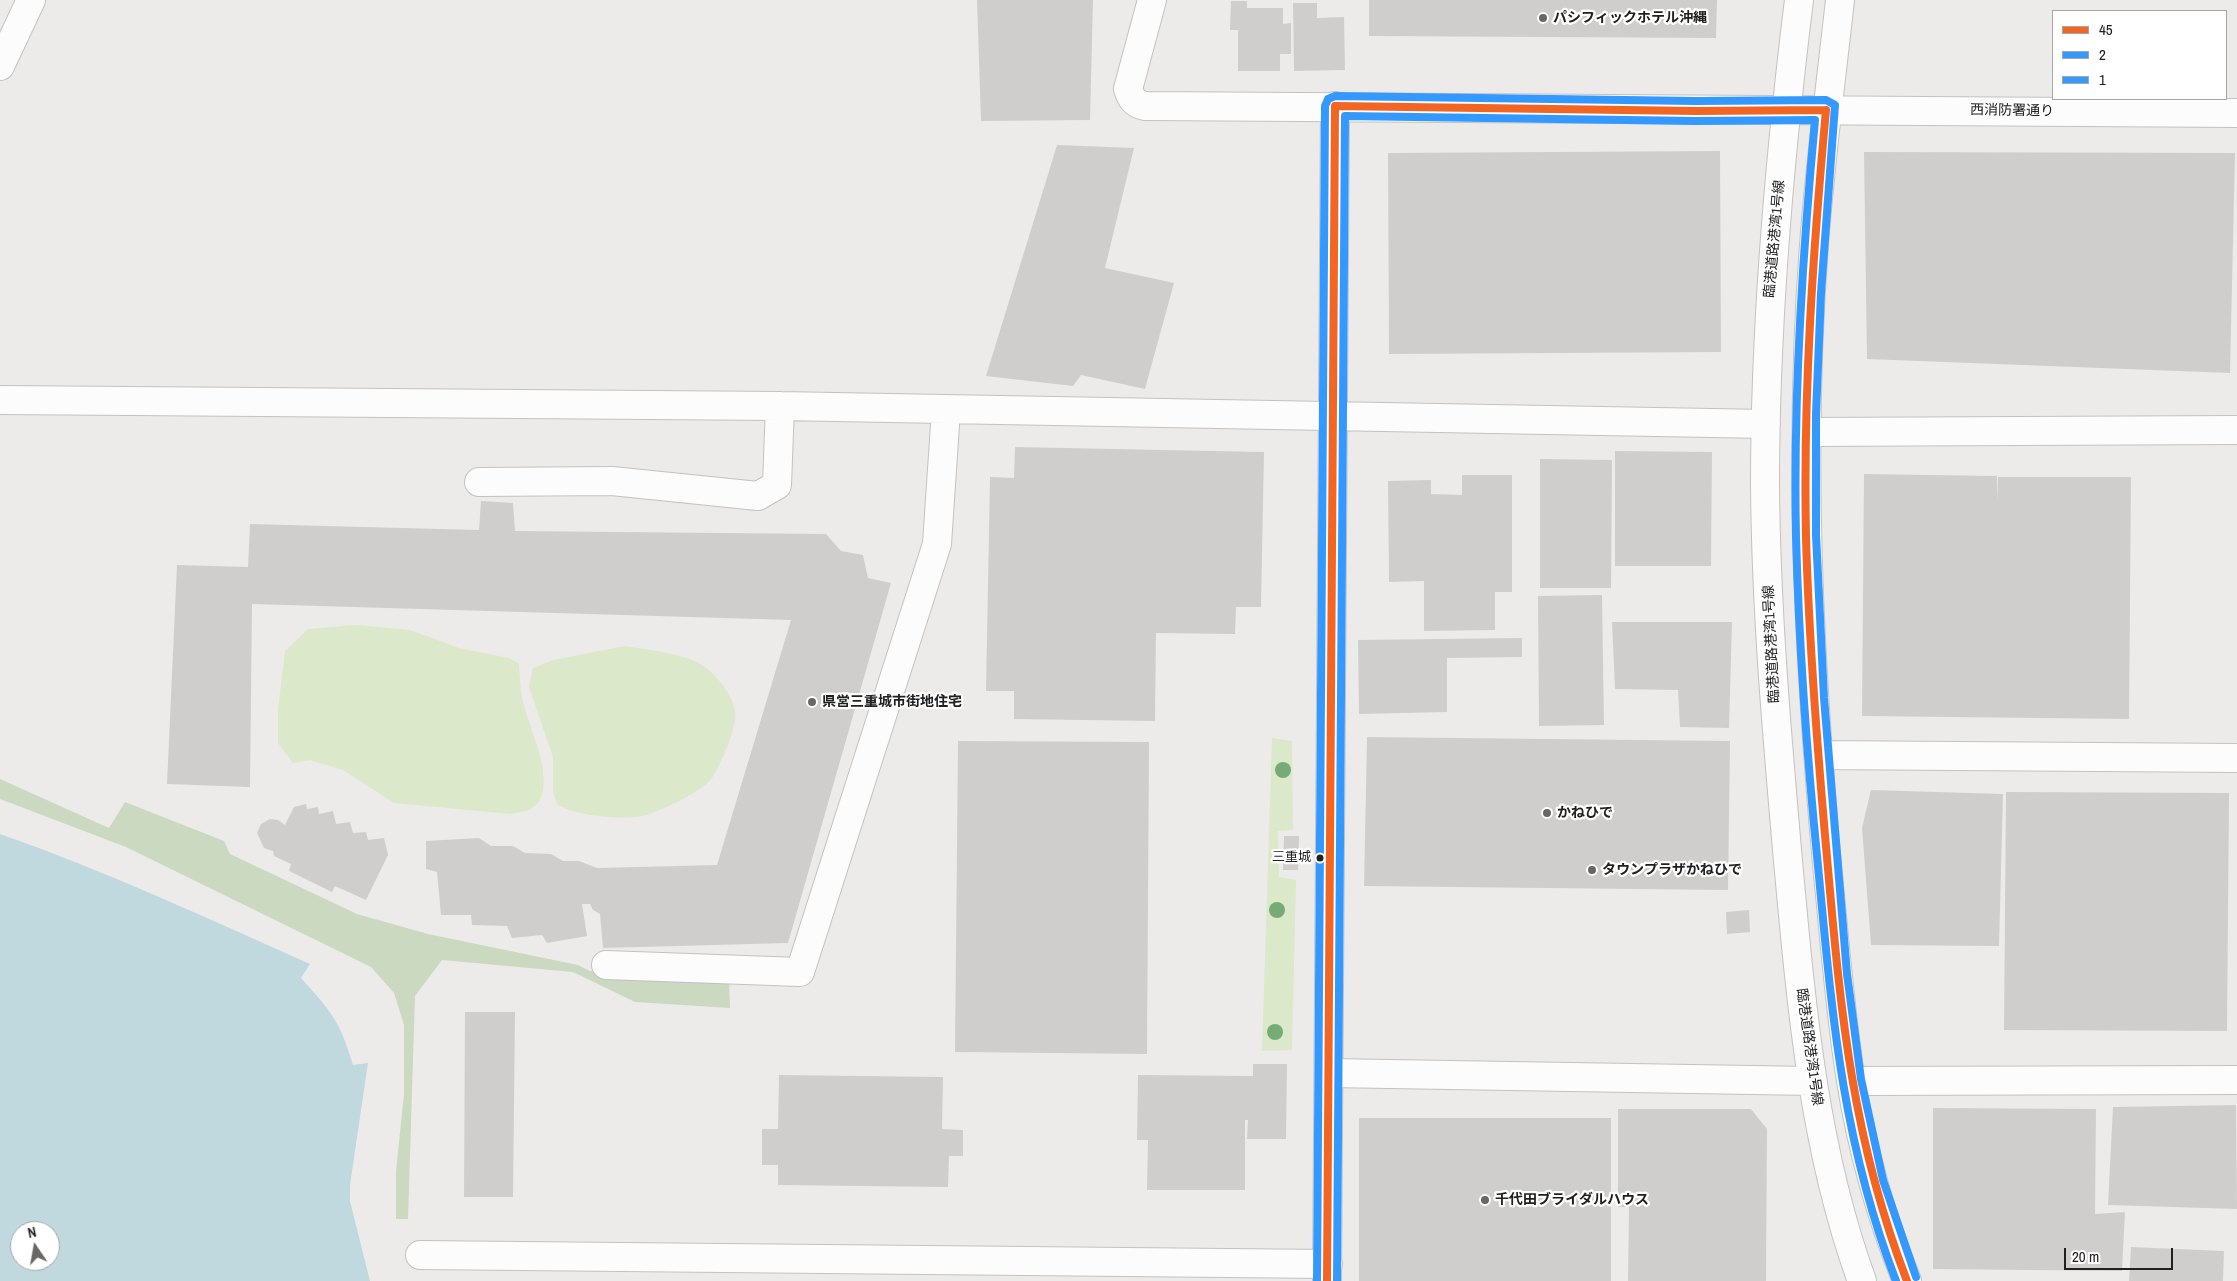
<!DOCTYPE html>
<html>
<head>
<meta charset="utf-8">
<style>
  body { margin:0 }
  #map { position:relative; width:2237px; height:1281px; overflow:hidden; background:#edebe9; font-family:"Archivo Narrow",sans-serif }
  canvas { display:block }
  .legend { position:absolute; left:2052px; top:10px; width:175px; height:90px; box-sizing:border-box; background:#fff; border:1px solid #a6a6a6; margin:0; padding:6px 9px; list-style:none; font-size:15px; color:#202020 }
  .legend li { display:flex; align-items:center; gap:10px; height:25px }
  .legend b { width:25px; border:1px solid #a6a6a6 }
  .north { position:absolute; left:10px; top:1221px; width:50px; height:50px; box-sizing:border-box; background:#fff; border:1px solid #a6a6a6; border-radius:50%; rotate:348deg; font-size:14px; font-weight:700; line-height:20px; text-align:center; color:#202020 }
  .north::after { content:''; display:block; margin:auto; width:18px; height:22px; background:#686766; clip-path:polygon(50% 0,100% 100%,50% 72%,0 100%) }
  .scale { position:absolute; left:2064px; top:1248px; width:109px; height:22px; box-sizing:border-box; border:2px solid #202020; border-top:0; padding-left:6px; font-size:15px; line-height:18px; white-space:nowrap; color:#202020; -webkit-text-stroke:4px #fff; paint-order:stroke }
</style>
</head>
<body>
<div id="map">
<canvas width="2237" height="1281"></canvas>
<ul class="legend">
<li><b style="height:6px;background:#f26522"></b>45</li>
<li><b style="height:6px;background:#39f"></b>2</li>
<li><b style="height:6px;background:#39f"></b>1</li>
</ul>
<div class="north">N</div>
<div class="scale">20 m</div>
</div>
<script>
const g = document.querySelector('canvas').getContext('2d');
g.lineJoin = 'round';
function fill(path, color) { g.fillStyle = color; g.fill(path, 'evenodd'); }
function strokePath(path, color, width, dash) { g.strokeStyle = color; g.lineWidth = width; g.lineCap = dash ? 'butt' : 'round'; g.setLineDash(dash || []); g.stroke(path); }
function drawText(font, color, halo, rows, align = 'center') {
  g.font = font + ' "Archivo Narrow","Noto Sans JP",sans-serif'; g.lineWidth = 4.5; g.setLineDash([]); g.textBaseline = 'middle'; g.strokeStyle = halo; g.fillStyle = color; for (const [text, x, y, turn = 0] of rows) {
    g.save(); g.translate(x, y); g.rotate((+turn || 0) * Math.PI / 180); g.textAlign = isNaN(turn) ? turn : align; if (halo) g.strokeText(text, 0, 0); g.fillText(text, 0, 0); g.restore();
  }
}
const grass = new Path2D(`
  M356,625L410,630L459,648L509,658L519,664C520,675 520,687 522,698C528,726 553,772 540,800C534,811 521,812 510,814L394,803L343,770L310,760L293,763L278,743V709L285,651L308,629Z
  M625,646C644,649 687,654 702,665C717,675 731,693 735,710C739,724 720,766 712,778C701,792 663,810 646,815C625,821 574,816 557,804L553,791V757L529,687L533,668L553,660Z
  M1272,738L1292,741L1293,830L1278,831L1279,877L1296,880L1292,1050L1262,1051Z`);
const forest = new Path2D(`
  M0,779L109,828L125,802L224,841L230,854L357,914L428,934L578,965L590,971L729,979L730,1008L635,1002L573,972L442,960L415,996L408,1219H396V1171L404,1094V1025L394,993L371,967L126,847L0,799Z`);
const water = new Path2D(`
  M0,834C106,871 207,918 310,964L301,978C331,1011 340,1021 353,1065L368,1063L350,1185V1201L370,1281H0ZM20,1231H50V1261H20Z`);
const building = new Path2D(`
  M977,0H1093L1090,120L981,121Z
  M1369,0H1717L1716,38L1369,36Z
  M1231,1H1247V8H1283V24L1291,23V54H1280V71H1238V30H1230Z
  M1293,3H1317V18L1344,17L1345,70L1294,71Z
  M1057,145L1134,148L1105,268L1174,283L1145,389L1081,375L1073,386L986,376Z
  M1720,151L1721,352L1389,354L1388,153Z
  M1864,152L2235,153L2230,373L1867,359Z
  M1015,447L1264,452L1261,607H1236L1235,634L1156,633L1155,721L1014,719V691H986L990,477L1014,478Z
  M1615,451L1712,452L1711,566H1615Z
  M1540,459L1612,460L1611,588H1540Z
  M1864,474L1997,476V501L1998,477H2131L2129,719L1862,716Z
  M1462,475H1512V592H1495V630L1424,631V581L1389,582L1388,481L1431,480V494L1462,495Z
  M481,501L513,503L515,531L826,534L841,551L863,555L868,578L891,583L788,943L603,948L600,914L593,910L590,904H582L587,936L547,943L542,935L512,938L507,926L472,925L471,915H441L437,872L426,869V841L479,838L491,846H513L525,853L551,854L563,861H579L597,868L717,865L791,620L252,604L250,787L167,784L177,565L248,567L250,524L479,530Z
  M1602,595L1604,725L1539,726L1538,596Z
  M1612,622H1732L1729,728L1680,727L1678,690L1615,689Z
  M1522,638V657L1447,658V712L1359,714L1358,640Z
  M1367,737L1730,741L1728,890L1364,886Z
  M958,741L1149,742L1147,1054L955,1052Z
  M1871,790L2003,794L1999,946L1871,945L1862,828Z
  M2006,792L2229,793L2227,1031L2004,1030Z
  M306,804L307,809L318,807L319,814L333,811L336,824L350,822L353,833L366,832L368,840L384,838L388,855L366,900L335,886L332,892L289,871L291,864L274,856L273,851L264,848L257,833L261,824L270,819L278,820L285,825L294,807Z
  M1284,836H1299L1298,870H1283Z
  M1749,910L1750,932L1727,934L1726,912Z
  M465,1012H515L513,1197H464Z
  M1253,1064H1287L1286,1139H1247L1248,1120H1245V1190H1147L1148,1140H1137L1138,1075L1253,1076Z
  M779,1075L943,1077L942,1129L963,1130V1156H949L948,1187L778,1185V1165H762V1129H778Z
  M2236,1105L2237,1209L2108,1205L2113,1107Z
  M1933,1108L2096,1109L2095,1214L2125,1212L2122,1271L1933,1269Z
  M1618,1109H1751L1767,1129L1766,1281H1628L1629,1207H1618Z
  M1359,1118H1611V1281H1359Z
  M2131,1247L2224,1251L2223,1281H2129Z`);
const minor = new Path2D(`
  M1152,0L1128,89C1131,99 1135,104 1145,106L2237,113
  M1799,0C1779,161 1765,323 1765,485C1766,611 1777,736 1788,861C1801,1002 1813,1147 1862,1281
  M1840,0C1831,82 1820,163 1814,245C1798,455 1809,666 1828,875C1835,943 1840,1013 1851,1081C1862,1149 1881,1217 1907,1281
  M0,66L31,0
  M0,400L780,406L1766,424
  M1807,432L2237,430
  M479,482L612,481L758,496L777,485L780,406
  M1819,755L2237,758
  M606,965L800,972L937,544L946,410
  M1329,1073L1812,1081
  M1851,1081L2237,1080
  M420,1255L1328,1264
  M1327,1281L1335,106`);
const bus1 = new Path2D(`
  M1335,106L1696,111L1826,110
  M1826,110C1813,252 1803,394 1806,537C1809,648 1818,758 1828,869C1841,1016 1853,1141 1907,1281
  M1327,1281L1335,106`);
const bus2 = new Path2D(`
  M1337,1281L1345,116L1696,121L1815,120C1802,259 1793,398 1796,537C1799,647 1807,757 1818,866C1832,1014 1842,1141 1896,1281`);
const bus3 = new Path2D(`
  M1317,1281L1325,106L1328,99L1335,96L1696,101L1826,100L1835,105L1821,293L1816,414V535L1824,698L1847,974L1861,1079L1883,1180L1916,1277`);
const trees = [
  [1283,770],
  [1277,910],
  [1275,1032]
];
const markers = [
  [1543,18,5,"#686766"],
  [812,702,5,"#686766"],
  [1547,813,5,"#686766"],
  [1320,858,4.5,"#202020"],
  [1592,870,5,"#686766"],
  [1485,1200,5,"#686766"]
];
const busNames = [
  ["三重城",1311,858]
];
const poiNames = [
  ["パシフィックホテル沖縄",1553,18],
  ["県営三重城市街地住宅",822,702],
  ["かねひで",1557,813],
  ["タウンプラザかねひで",1602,870],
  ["千代田ブライダルハウス",1495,1200]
];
const streetNames = [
  ["西消防署通り",2012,111,1],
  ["臨港道路港湾1号線",1775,239,-85],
  ["臨港道路港湾1号線",1772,644,-93],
  ["臨港道路港湾1号線",1809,1047,82]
];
fill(grass, '#dbe8ca');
fill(forest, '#cad9c0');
fill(water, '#bfd9de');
fill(building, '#d0cecc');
strokePath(minor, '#c3c2c1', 30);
strokePath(minor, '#fcfcfc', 28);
strokePath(bus1, '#f26522', 8);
strokePath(bus2, '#39f', 8);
strokePath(bus3, '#39f', 8);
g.fillStyle = '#76ab76';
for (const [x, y] of trees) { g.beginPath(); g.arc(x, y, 8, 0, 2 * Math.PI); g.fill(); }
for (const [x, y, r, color] of markers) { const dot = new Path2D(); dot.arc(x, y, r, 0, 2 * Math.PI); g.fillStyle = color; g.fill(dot); strokePath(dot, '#fff', 2); }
drawText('13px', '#202020', '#fff', busNames, 'right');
drawText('bold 14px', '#202020', '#fff', poiNames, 'left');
drawText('14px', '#202020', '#fff', streetNames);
</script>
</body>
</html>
